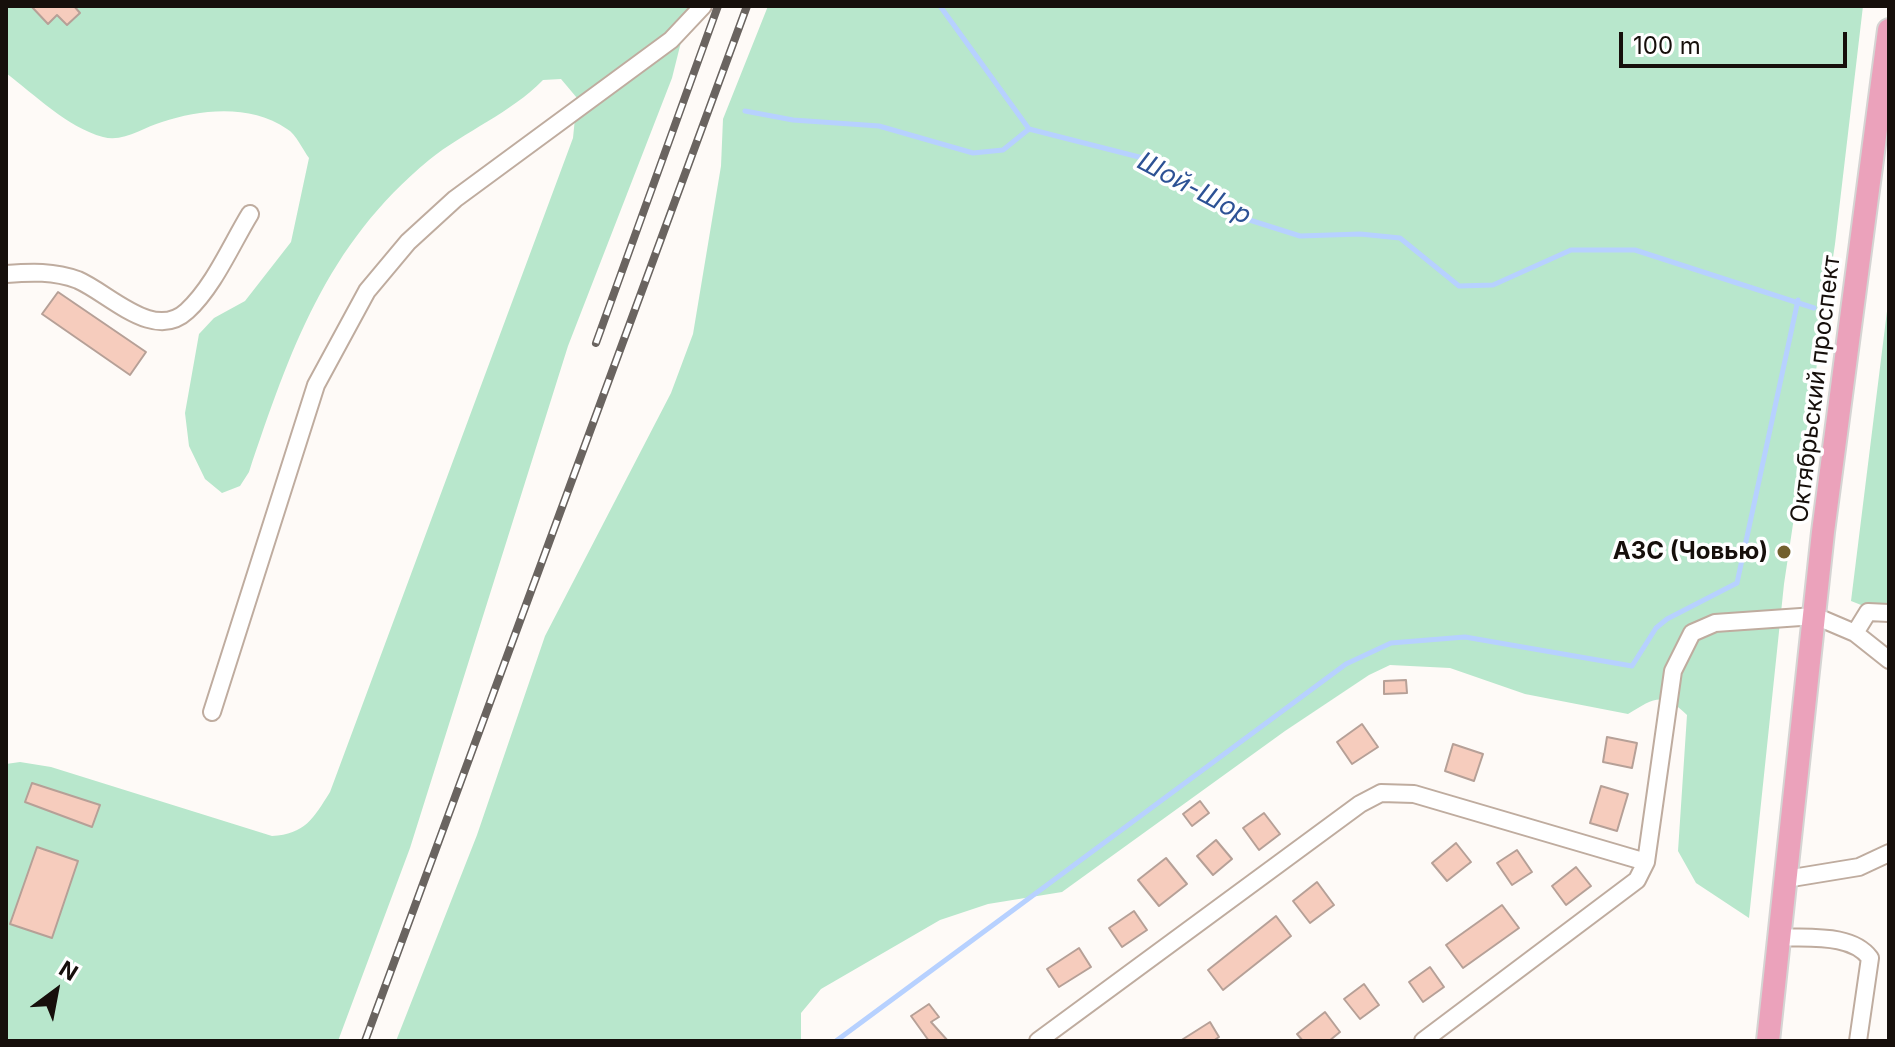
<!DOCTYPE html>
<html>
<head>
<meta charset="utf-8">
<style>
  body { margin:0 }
  #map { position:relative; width:1895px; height:1047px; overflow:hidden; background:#fefaf7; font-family:Inter,sans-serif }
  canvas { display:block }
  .frame { position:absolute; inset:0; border:8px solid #160f0b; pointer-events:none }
  .north { position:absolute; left:16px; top:951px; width:80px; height:80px; -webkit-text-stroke:6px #fff; paint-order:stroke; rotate:32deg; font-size:22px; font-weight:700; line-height:32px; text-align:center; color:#160f0b }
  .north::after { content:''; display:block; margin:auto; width:28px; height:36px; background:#160f0b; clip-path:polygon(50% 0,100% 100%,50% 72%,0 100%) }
  .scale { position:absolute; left:1619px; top:32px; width:228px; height:36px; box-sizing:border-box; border:4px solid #160f0b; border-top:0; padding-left:10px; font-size:24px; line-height:28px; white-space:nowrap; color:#160f0b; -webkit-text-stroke:6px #fff; paint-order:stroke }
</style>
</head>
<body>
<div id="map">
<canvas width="1895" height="1047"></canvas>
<div class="frame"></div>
<div class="north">N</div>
<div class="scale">100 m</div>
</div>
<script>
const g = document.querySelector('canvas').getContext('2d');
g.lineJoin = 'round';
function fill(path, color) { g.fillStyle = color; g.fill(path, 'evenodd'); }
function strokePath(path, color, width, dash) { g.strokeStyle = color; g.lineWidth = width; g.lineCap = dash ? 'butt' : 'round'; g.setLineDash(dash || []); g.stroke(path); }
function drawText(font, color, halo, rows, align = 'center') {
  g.font = font + ' Inter,sans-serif'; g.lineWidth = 7; g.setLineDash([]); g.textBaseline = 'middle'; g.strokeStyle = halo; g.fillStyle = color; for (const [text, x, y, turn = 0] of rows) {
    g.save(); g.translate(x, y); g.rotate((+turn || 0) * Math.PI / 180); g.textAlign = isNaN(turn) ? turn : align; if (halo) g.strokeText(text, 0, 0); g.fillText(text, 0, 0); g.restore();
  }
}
const green = new Path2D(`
  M6,6H690L672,78L568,346L410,848L338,1041H6V764L20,762L51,767L272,836C305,834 313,819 330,792L573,138L577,98L561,79L543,80C511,113 465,131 429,160C326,245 290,350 249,472L240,486L222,493L205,479L189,446L185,413L199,334L214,318L245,301L291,242L309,158C303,150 296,134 287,129C251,104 201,109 162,122C144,127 123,143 103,137C67,127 35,95 6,73Z
  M768,6H1863L1835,244L1784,584L1749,918L1696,883L1678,851L1687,715C1663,691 1654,698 1628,714L1525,694L1450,668L1390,665L1369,675L1285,731L1062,892L988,904L940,920L821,989L801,1013V1041H396L477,835L545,636L671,393L693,334L721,166L723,119Z
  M1889,295V616L1851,601Z`);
const stream = new Path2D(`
  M940,6L1029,129L1139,157L1240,217L1300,236L1360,234L1400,238L1459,286L1493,285L1571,250H1635L1814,308
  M745,111L793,120L879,126L973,153L1003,150L1029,129
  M836,1041L1346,664L1391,643L1465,637L1632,666L1656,628L1667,619L1737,583L1798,300`);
const building = new Path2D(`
  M31,6H74L80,13L67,25L57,15L48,24Z
  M58,292L146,352L130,375L42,314Z
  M1406,680L1407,693L1384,694V681Z
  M1362,724L1378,747L1352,764L1337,742Z
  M1607,737L1637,743L1632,768L1603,762Z
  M1453,744L1483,754L1474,781L1445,771Z
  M32,783L100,805L92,827L25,802Z
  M1601,786L1628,794L1617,831L1590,823Z
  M1200,801L1209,813L1192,826L1183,814Z
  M1264,813L1280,834L1259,850L1243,828Z
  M1216,840L1232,859L1213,875L1197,856Z
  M1456,843L1471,862L1447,881L1432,863Z
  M37,847L78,861L52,938L10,924Z
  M1517,850L1532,872L1512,885L1497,863Z
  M1166,858L1187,884L1159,906L1138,880Z
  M1576,867L1591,886L1566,905L1552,886Z
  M1317,882L1334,905L1310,923L1293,901Z
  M1502,905L1519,928L1463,968L1446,945Z
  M1134,911L1147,930L1122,947L1109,928Z
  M1276,916L1291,936L1223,990L1208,970Z
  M1079,948L1091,967L1059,987L1047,969Z
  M1430,967L1444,987L1423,1002L1409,982Z
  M1364,984L1379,1005L1360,1019L1344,999Z
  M929,1004L939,1017L931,1022L948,1041H929L911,1016Z
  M1325,1012L1340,1032L1329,1041H1303L1297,1034Z
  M1210,1022L1219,1037L1213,1041H1180Z`);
const minor = new Path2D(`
  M6,274C31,272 54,271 78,280C110,294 154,342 187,311C214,286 231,245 250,214
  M1855,633L1868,612L1889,613
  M212,712L316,385L367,291L408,242L455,199L671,40L703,6
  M1786,879L1859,867L1889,853
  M1780,937C1808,939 1851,933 1870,958L1858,1041
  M1038,1041L1360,804L1381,793L1414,794L1646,862
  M1423,1041L1637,880L1646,862L1673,671L1692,633L1715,623L1815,616L1855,633L1889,660`);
const major = new Path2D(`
  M1768,1041L1823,532L1889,30`);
const rail = new Path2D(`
  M596,343L718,6
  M365,1041L747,6`);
const markers = [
  [1784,552,8,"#72602e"]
];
const streetNames = [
  ["Октябрьский проспект",1816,389,-83]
];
const poiNames = [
  ["АЗС (Човью)",1768,552]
];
const waterNames = [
  ["Шой-Шор",1194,189,28]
];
fill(green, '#b8e7cc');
strokePath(stream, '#b7d1ff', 5);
fill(building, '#f6ccbd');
strokePath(building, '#b6a097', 2);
strokePath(minor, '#bfac9f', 20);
strokePath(major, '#d5d4d3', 26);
strokePath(minor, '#fff', 16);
strokePath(major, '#eba2bb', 22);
strokePath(rail, '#6a6460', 8);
strokePath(rail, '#fff', 5, [15]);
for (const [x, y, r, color] of markers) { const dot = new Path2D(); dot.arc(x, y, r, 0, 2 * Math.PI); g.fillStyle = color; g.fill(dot); strokePath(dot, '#fff', 3); }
drawText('24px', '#160f0b', '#fff', streetNames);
drawText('bold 24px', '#160f0b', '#fff', poiNames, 'right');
drawText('italic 26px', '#2d5295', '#fff', waterNames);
</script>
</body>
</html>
